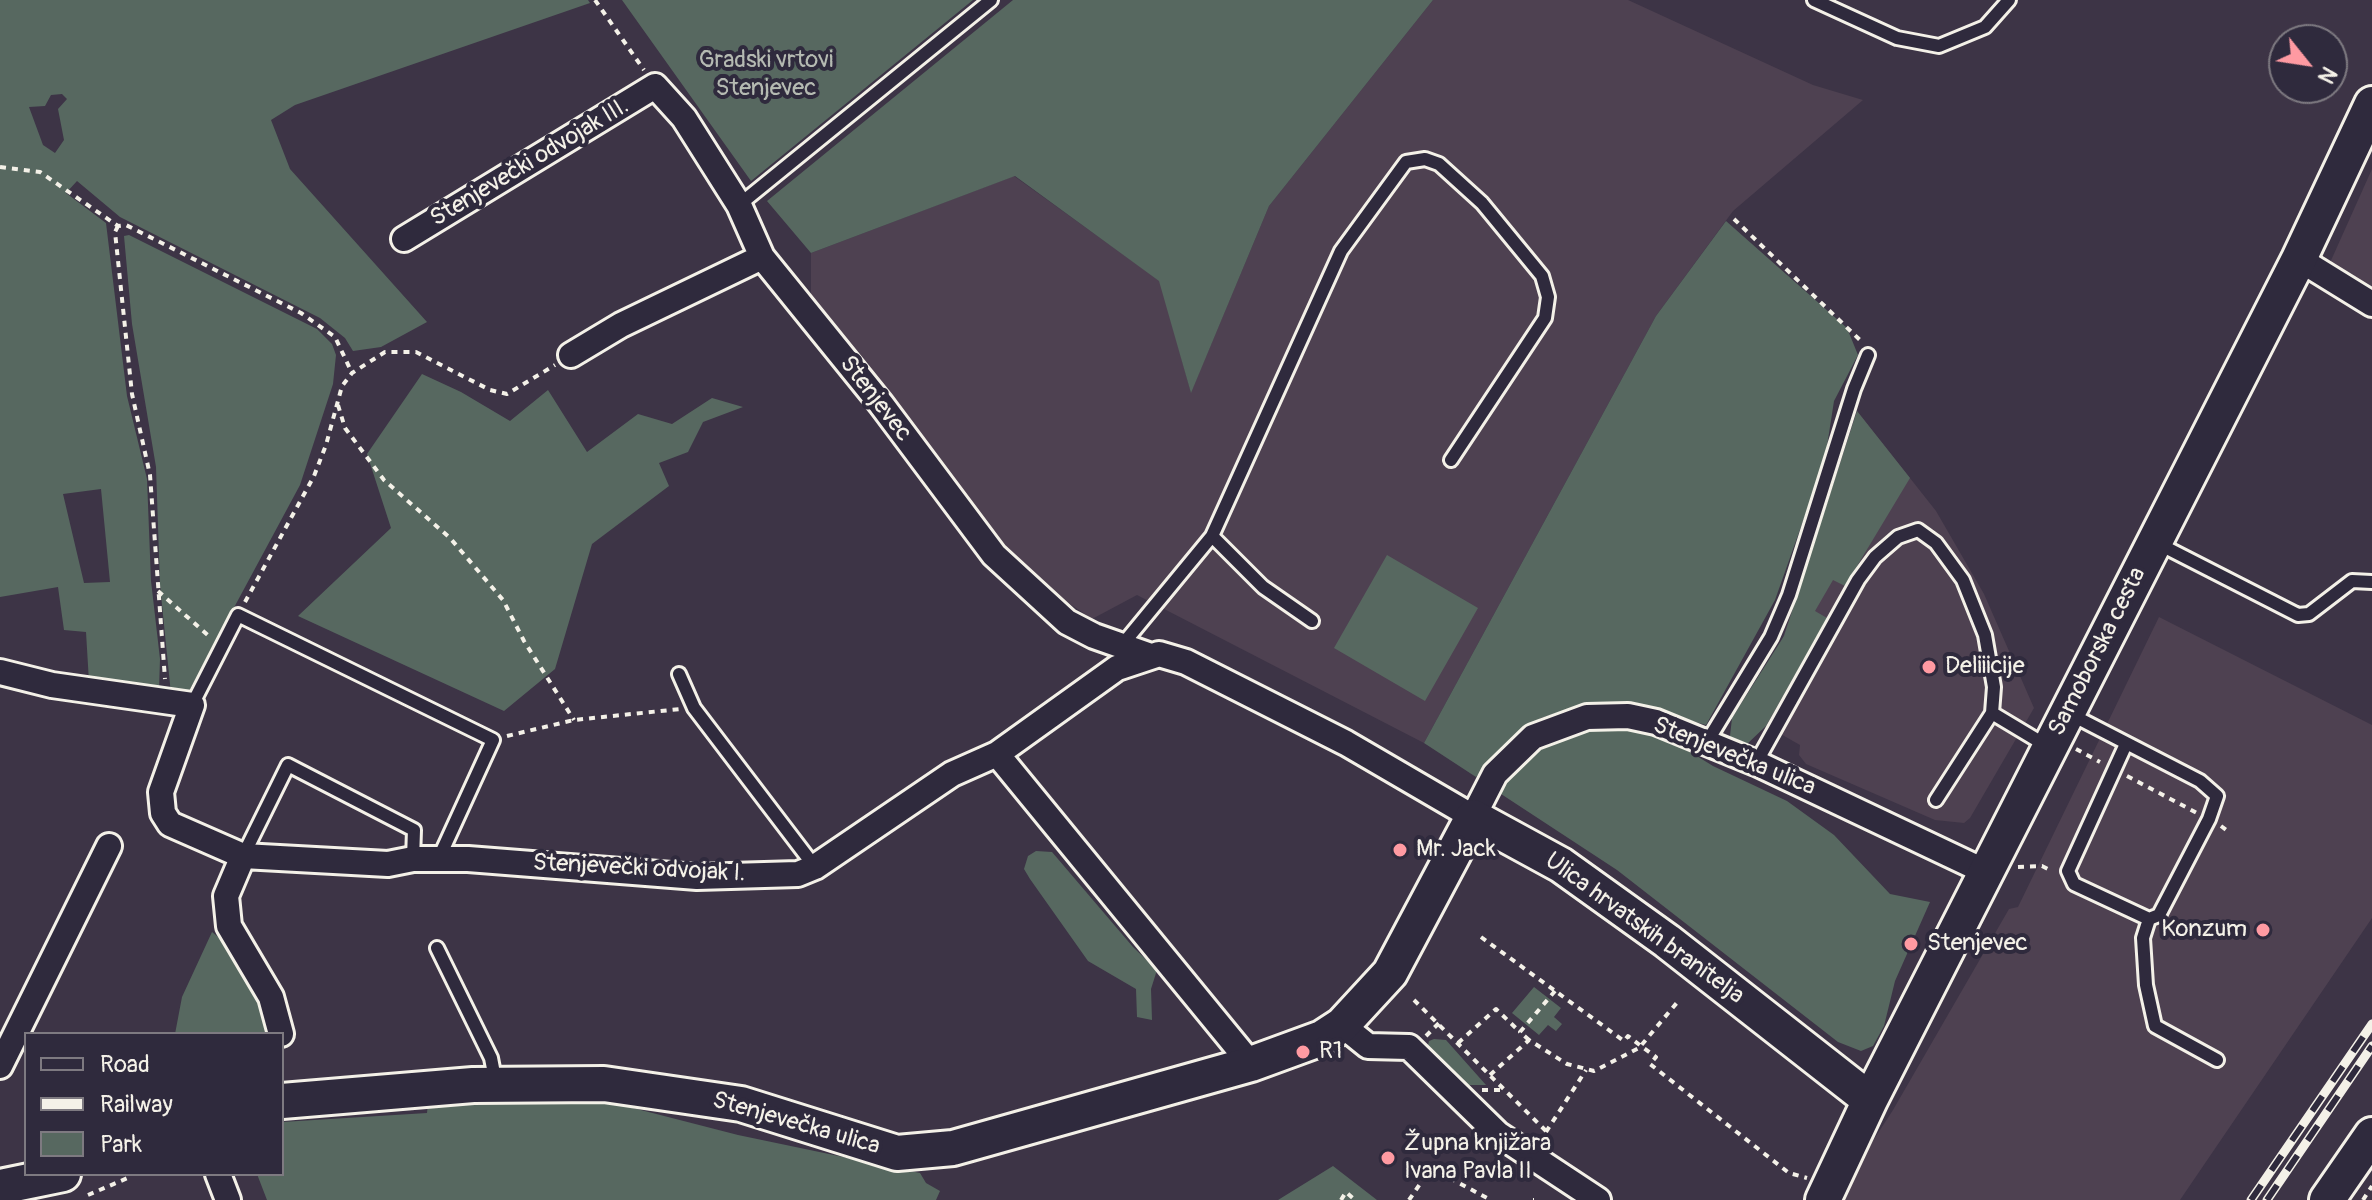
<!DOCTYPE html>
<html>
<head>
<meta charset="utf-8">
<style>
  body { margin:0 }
  #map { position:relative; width:2372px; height:1200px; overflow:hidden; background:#3d3446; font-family:Pangolin,sans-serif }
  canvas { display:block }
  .legend { position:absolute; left:24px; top:1032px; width:260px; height:144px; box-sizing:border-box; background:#2f2a3d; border:2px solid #7e7a81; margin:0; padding:10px 14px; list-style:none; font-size:24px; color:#f4f1e8 }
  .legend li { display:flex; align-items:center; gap:16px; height:40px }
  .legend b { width:40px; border:2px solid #7e7a81 }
  .north { position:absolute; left:2268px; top:24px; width:80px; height:80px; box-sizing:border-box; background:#2f2a3d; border:2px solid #7e7a81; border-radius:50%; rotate:120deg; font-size:22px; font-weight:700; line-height:32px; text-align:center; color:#f4f1e8 }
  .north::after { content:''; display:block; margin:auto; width:28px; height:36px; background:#ff9aa2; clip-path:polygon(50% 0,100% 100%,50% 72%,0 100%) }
</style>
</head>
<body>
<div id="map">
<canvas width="2372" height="1200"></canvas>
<ul class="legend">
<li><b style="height:10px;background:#2f2a3d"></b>Road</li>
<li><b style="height:10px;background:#f4f1e8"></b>Railway</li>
<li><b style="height:22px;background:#576860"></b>Park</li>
</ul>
<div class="north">N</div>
</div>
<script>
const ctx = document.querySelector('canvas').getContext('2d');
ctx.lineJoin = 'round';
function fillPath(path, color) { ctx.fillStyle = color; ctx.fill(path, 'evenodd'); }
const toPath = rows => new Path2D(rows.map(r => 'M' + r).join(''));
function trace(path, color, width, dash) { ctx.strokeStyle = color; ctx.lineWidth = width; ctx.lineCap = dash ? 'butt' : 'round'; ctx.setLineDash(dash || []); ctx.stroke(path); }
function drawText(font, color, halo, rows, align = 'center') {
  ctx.font = font + ' Pangolin,sans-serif'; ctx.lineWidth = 8; ctx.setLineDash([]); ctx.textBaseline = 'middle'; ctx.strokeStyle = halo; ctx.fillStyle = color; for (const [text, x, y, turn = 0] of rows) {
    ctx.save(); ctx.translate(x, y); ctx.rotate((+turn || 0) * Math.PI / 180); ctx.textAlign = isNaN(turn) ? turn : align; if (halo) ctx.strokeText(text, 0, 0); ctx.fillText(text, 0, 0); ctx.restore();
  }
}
fillPath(toPath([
  [1433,0,1628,0,1813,85,1863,100,1733,211,1656,316,1424,743,1137,595,1092,619,1006,560,811,301,811,253,1014,176,1160,281,1191,392,1269,206],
  [2372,169,2372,320,2320,285],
  [1857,411,1936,511,1984,594,2034,708,1970,818,1964,823,1935,820,1806,764,1799,755,1800,745,1756,720],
  [2159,617,2372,725,2372,918,2180,1200,1843,1200,1852,1173,1893,1110,2009,909,2018,907]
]), '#4e4151');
fillPath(toPath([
  [0,0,588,0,590,3,295,105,271,120,290,169,427,322,381,347,353,351,345,338,320,318,120,217,77,181,66,193,106,223,127,396,147,479,151,581,160,659,159,690,89,682,86,632,64,630,58,587,0,597],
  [62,94,67,99,58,109,64,140,55,153,43,145,29,107,45,106,51,95],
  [101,489,110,582,84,583,63,494],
  [622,0,973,0,751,181],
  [1013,0,1433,0,1269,206,1191,393,1159,281,1015,176,811,253,767,201],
  [1726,221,1847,328,1858,355,1834,401,1825,459,1775,600,1706,725,1635,705,1581,705,1541,718,1512,739,1476,777,1424,743,1656,316],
  [129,235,317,329,332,344,336,355,333,384,300,485,188,693,171,694,160,585,156,467,132,324,124,236],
  [422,374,461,392,510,421,548,390,587,452,638,414,672,424,712,398,743,407,703,422,688,452,659,463,669,486,592,544,555,669,504,711,298,616,391,528,367,454],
  [1857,411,1910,478,1845,586,1833,580,1815,611,1827,618,1766,726,1746,745,1737,744,1730,736,1732,718,1784,636],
  [1387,555,1478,608,1425,701,1334,648],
  [1618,727,1666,737,1713,766,1787,801,1834,835,1890,894,1930,902,1895,981,1884,1026,1873,1046,1861,1051,1838,1042,1617,870,1498,792,1499,786,1527,755,1547,742,1591,728],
  [1036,851,1052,852,1133,947,1157,970,1151,989,1152,1020,1137,1017,1136,989,1088,961,1030,879,1024,869,1028,856],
  [212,932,237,952,249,970,272,1034,175,1034,182,997],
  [1534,987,1561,1008,1554,1017,1562,1024,1556,1031,1548,1025,1539,1035,1512,1013],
  [1434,1039,1446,1040,1486,1085,1462,1085,1427,1049,1429,1041],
  [524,1098,602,1100,738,1135,920,1173,926,1183,940,1191,936,1200,267,1200,257,1174,282,1174,282,1122,427,1113,428,1103],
  [1333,1166,1377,1200,1278,1200]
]), '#576860');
const lane = toPath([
  [1814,0,1897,38,1939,46,1985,27,2009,0],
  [739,205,991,0],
  [1212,536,1263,587,1312,621],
  [2157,543,2298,615,2309,614,2352,581,2372,582],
  [1123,644,1212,536,1341,251,1406,162,1425,159,1439,164,1482,203,1542,276,1548,297,1545,318,1451,460],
  [679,674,694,708,815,867],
  [192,705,238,615,493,740,439,858],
  [2070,714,2200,781,2217,796,2209,819,2159,915,2149,919,2074,884,2068,871,2126,744],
  [1707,742,1771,637,1789,595,1854,389,1868,355],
  [1756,763,1858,580,1875,557,1898,537,1918,530,1936,543,1963,580,1985,635,1994,687,1992,713],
  [1936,800,1992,713,2047,746],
  [243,856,288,765,414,830,413,859],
  [2149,919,2143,938,2146,985,2155,1026,2217,1060],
  [437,948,491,1058,496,1084]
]);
const street = toPath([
  [404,239,655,86,684,118,739,205,762,257,881,404,994,555,1067,622,1094,636,1148,655],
  [2299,259,2372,304],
  [571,355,621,325,762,257],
  [0,672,52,685,192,705,161,792,163,813,170,824,243,856,388,864,413,859,468,859,697,877,798,874,815,867,952,774,997,754,1117,668,1159,654,1186,662,1346,743,1473,817,1495,774,1533,737,1587,717,1628,716,1656,722,1756,763,1986,872],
  [997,754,1251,1064],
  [243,856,226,896,229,926,271,997,281,1034],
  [1342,1025,1368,1046,1409,1047,1498,1134,1598,1200],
  [0,1066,109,846],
  [218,1174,228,1200]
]);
const secondary = toPath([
  [282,1101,473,1085,604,1084,741,1104,897,1153,953,1148,1251,1064,1322,1038,1342,1025,1390,973,1473,817,1561,865,1667,941,1870,1100],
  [0,1187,63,1174],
  [1823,1200,1870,1100,2299,259,2372,104],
  [2327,1200,2372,1135]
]);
trace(lane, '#f4f1e8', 18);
trace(street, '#f4f1e8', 30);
trace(secondary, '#f4f1e8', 40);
trace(toPath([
  [595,0,644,70],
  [0,167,40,172,118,226,126,225,301,313,335,337,352,373],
  [1734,219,1862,342],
  [118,226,115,232,132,394,150,475,165,679],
  [338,405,345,428,384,480,450,538,503,600,524,641,574,720],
  [158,591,211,638],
  [245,602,314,476,326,445,342,386,352,373,385,352,416,352,490,390,507,394,555,365],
  [507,736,574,720,680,709],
  [2076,749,2100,762],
  [2127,776,2197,813],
  [2221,826,2229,832],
  [2018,867,2042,866,2052,871],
  [1481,937,1624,1041,1628,1036,1641,1046,1656,1057,1650,1064,1789,1173,1807,1178],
  [1414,1000,1546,1131],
  [1426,1036,1439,1023],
  [1529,1040,1520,1032,1555,991],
  [1458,1043,1496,1009,1520,1032],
  [1490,1075,1529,1040,1567,1064,1594,1071,1639,1048,1680,999],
  [1482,1090,1504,1090],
  [1546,1132,1586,1070],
  [88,1195,130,1177],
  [1341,1200,1346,1192,1355,1200],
  [1409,1200,1431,1168,1487,1198,1484,1200],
  [1533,1200,1534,1200],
  [2363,1200,2372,1186]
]), '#f4f1e8', 4, [6, 6]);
trace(lane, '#2f2a3d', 12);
trace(street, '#2f2a3d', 24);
trace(secondary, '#2f2a3d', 34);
const rail = toPath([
  [2251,1200,2372,1024],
  [2267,1200,2372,1046]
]);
trace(rail, '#f4f1e8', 9);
trace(rail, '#2f2a3d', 6, [18]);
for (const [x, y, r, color] of [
  [1929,667,8,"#ff9aa2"],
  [1400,850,8,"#ff9aa2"],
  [2263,930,8,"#ff9aa2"],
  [1911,944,8,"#ff9aa2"],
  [1303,1052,8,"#ff9aa2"],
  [1388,1158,8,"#ff9aa2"]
]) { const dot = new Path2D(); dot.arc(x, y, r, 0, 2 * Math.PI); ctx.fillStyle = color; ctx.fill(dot); trace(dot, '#2f2a3d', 3); }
drawText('24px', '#b5bab2', '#2f2a3d', [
  ["Gradski vrtovi",766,61],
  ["Stenjevec",766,89]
]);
drawText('24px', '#f4f1e8', '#2f2a3d', [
  ["Stenjevečki odvojak III.",530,163,-31],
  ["Stenjevec",875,399,52],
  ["Samoborska cesta",2098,652,-63],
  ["Stenjevečka ulica",1734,757,22],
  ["Stenjevečki odvojak I.",639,869,3],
  ["Ulica hrvatskih branitelja",1644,929,36],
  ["Stenjevečka ulica",796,1124,16]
]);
drawText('24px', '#f4f1e8', '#2f2a3d', [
  ["Deliiicije",1945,667],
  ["Mr. Jack",1416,850],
  ["Konzum",2247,930,"right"],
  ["Stenjevec",1927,944],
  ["R1",1319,1052],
  ["Župna knjižara",1404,1144],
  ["Ivana Pavla II",1404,1172]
], 'left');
</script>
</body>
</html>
